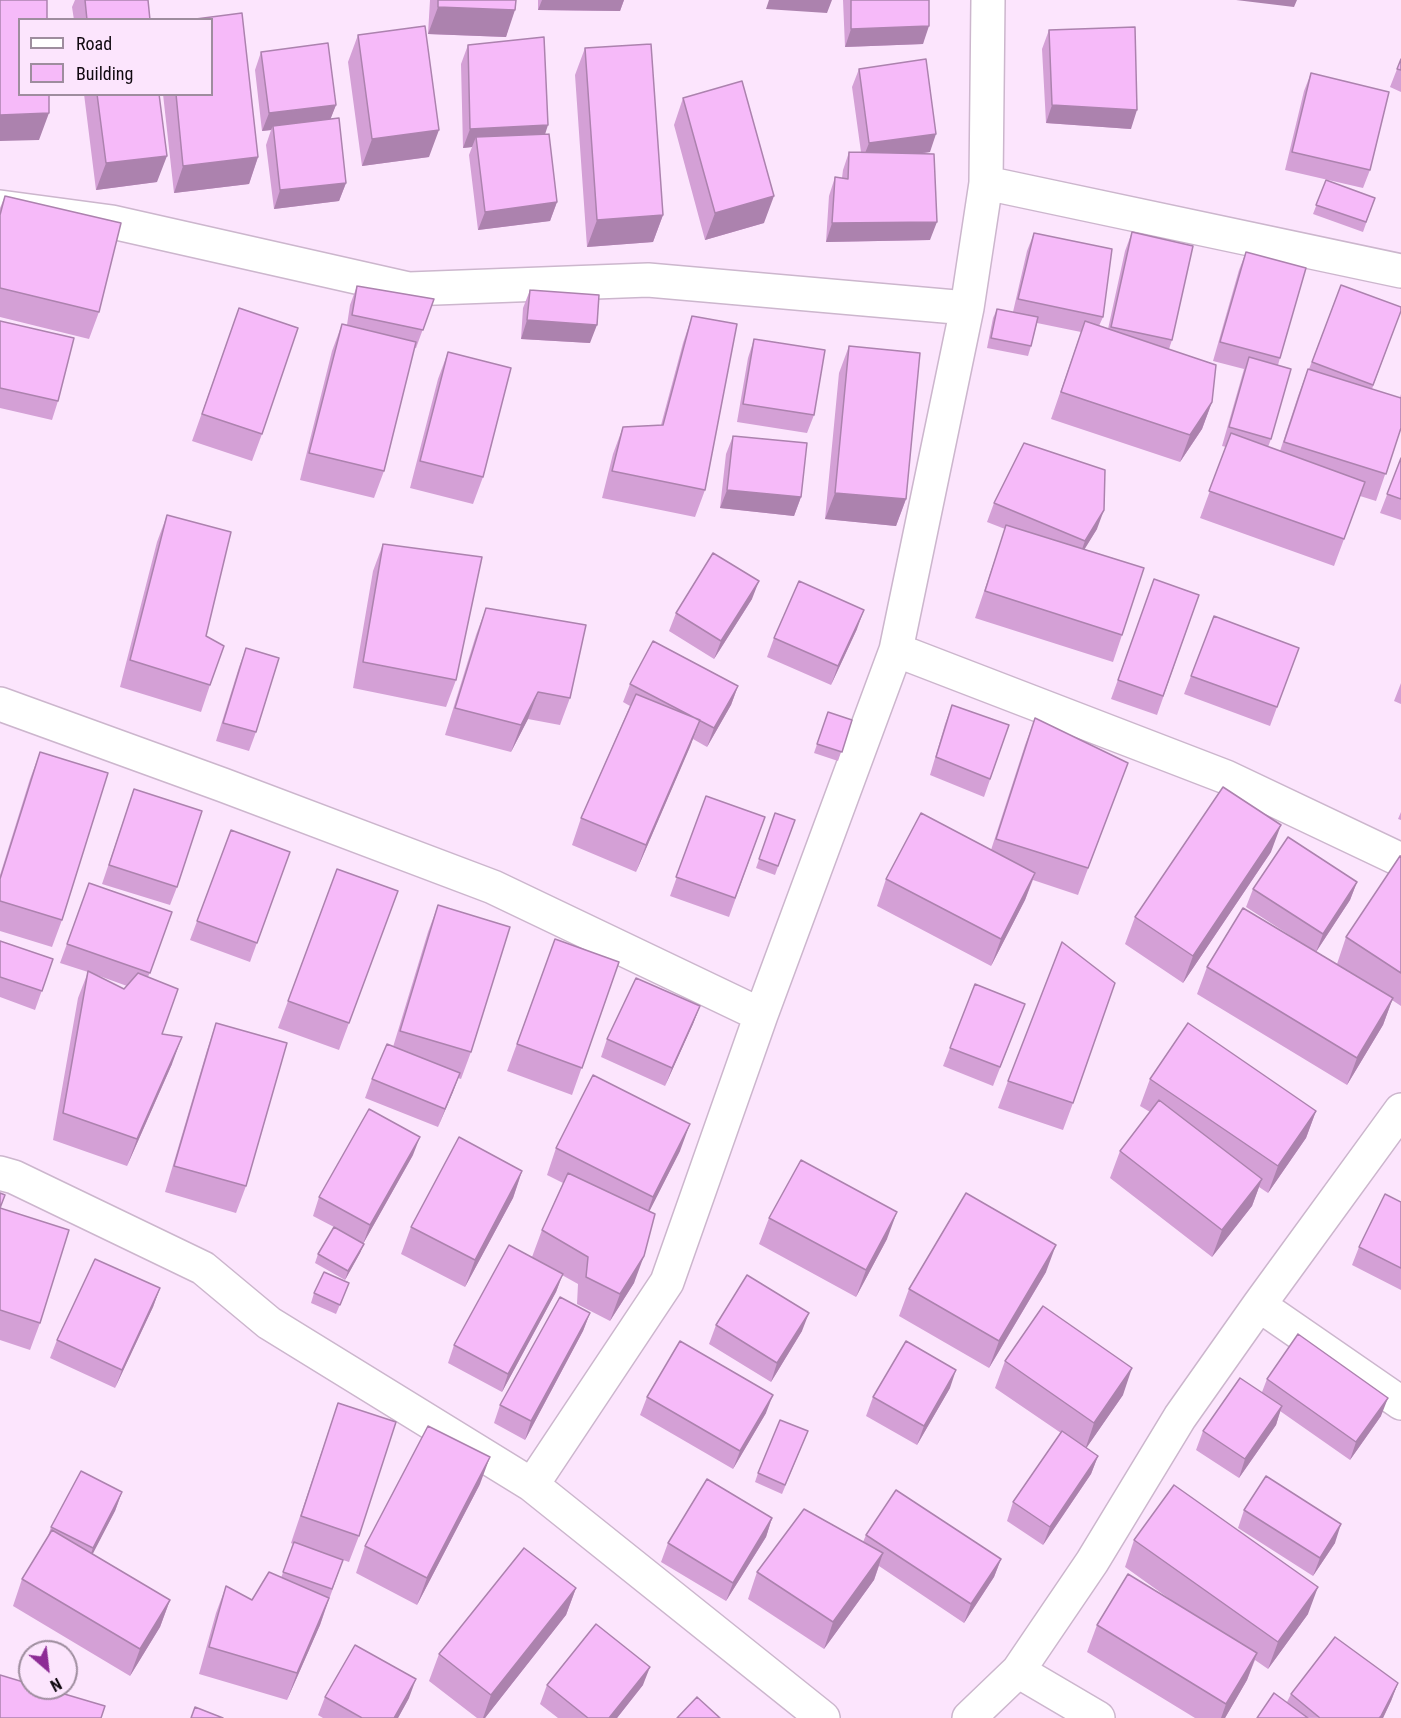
<!DOCTYPE html>
<html>
<head>
<meta charset="utf-8">
<style>
  body { margin:0 }
  #map { position:relative; width:1401px; height:1718px; overflow:hidden; background:#fce5fd; font-family:"Roboto Condensed",sans-serif }
  canvas { display:block }
  .legend { position:absolute; left:18px; top:18px; width:195px; height:78px; box-sizing:border-box; background:#fce5fd; border:2px solid #9e8d9e; margin:0; padding:8px 10px; list-style:none; font-size:18px; color:#100910 }
  .legend li { display:flex; align-items:center; gap:12px; height:30px }
  .legend b { width:30px; border:2px solid #9e8d9e }
  .north { position:absolute; left:18px; top:1640px; width:60px; height:60px; box-sizing:border-box; background:#fce5fd; border:2px solid #9e8d9e; border-radius:50%; rotate:152deg; font-size:16px; font-weight:700; line-height:24px; text-align:center; color:#100910 }
  .north::after { content:''; display:block; margin:auto; width:21px; height:27px; background:#8d2c95; clip-path:polygon(50% 0,100% 100%,50% 72%,0 100%) }
</style>
</head>
<body>
<div id="map">
<canvas width="1401" height="1718"></canvas>
<ul class="legend">
<li><b style="height:8px;background:#fff"></b>Road</li>
<li><b style="height:16px;background:#f6baf9"></b>Building</li>
</ul>
<div class="north">N</div>
</div>
<script>
const ctx = document.querySelector('canvas').getContext('2d');
ctx.lineJoin = 'round';
const toPath = rows => new Path2D(rows.map(r => 'M' + r).join(''));
function trace(path, color, width, dash) { ctx.strokeStyle = color; ctx.lineWidth = width; ctx.lineCap = dash ? 'butt' : 'round'; ctx.setLineDash(dash || []); ctx.stroke(path); }
function fillPath(path, color) { ctx.fillStyle = color; ctx.fill(path, 'evenodd'); }
const minor = toPath([
  [986,183,1401,271],
  [0,207,112,222,409,289,648,280,967,308],
  [896,650,1226,777,1401,860],
  [0,704,223,785,493,887,761,1015],
  [0,1173,14,1177,203,1268,269,1323,532,1485,823,1718],
  [1259,1305,1401,1403],
  [532,1485,667,1282,761,1015,896,650,967,308,986,183,988,0],
  [1018,1671,1098,1718],
  [969,1718,1018,1671,1092,1562,1180,1417,1259,1305,1401,1110]
]);
trace(minor, '#ccb6cd', 36);
trace(minor, '#fff', 33);
fillPath(toPath([
  [75,0,148,0,150,20,74,20,72,7],
  [430,0,516,0,506,37,428,34],
  [538,0,624,0,620,11,538,10],
  [843,0,929,0,923,44,845,47],
  [1049,30,1131,129,1046,123,1042,49],
  [358,35,429,157,362,166,348,62],
  [468,45,545,134,557,202,550,221,478,230,469,155,472,147,463,148,461,64],
  [585,48,663,215,653,242,587,247,575,75],
  [261,52,336,105,330,119,346,183,339,201,274,209,266,145,271,130,262,131,255,70],
  [1401,59,1401,92,1390,87],
  [859,69,930,152,919,154,930,240,826,242,829,196,835,177,842,178,843,170,849,152,861,152,852,87],
  [1311,73,1370,170,1363,188,1285,170,1304,91],
  [84,94,159,94,157,182,96,190],
  [163,94,212,94,258,157,249,184,174,193],
  [683,98,764,223,705,240,674,125],
  [1326,180,1375,198,1363,232,1313,214],
  [5,196,99,312,89,339,0,317,0,208],
  [1132,232,1172,340,1169,349,1212,402,1202,429,1180,462,1051,419,1081,332,1037,323,1031,346,1028,356,987,348,993,318,997,309,1013,312,1027,251,1034,233,1103,317,1099,326,1108,329,1125,251],
  [1246,252,1280,358,1278,365,1271,439,1268,447,1280,451,1298,396,1308,369,1309,369,1341,285,1401,311,1372,389,1400,398,1401,394,1401,428,1376,501,1360,496,1334,566,1200,518,1226,447,1222,446,1244,369,1213,361,1239,270],
  [357,286,434,299,416,348,414,348,384,471,374,498,300,480,332,351,342,324,347,325,350,305],
  [530,290,590,343,521,339,523,308],
  [239,308,262,434,252,461,192,441],
  [692,316,705,490,695,517,602,498,613,454,623,427,661,425,683,343],
  [0,321,58,401,52,420,0,408],
  [754,339,814,415,807,433,737,422,748,358],
  [849,346,906,499,896,526,825,519,839,373],
  [448,352,483,477,473,504,410,488,438,379],
  [733,436,801,497,794,516,720,508,726,454],
  [1401,458,1401,520,1380,513],
  [994,503,1097,529,1084,549,1122,635,1113,662,975,618,1005,529,987,522],
  [167,515,206,636,210,685,201,712,120,687,157,542],
  [383,544,456,680,446,707,353,688,373,571],
  [1154,579,1199,595,1157,715,1111,699],
  [752,599,714,659,669,631,676,613],
  [486,608,570,698,560,725,528,719,511,752,445,735,476,635],
  [1214,616,1299,648,1270,726,1184,694],
  [857,629,831,685,767,657,774,638],
  [246,648,256,732,249,751,216,741,239,667],
  [1401,683,1401,704,1394,701],
  [630,684,738,686,731,705,707,747,693,739,636,872,572,845,581,818,630,706,623,702],
  [952,705,1009,725,984,797,930,775,945,724],
  [828,712,852,720,838,761,814,753],
  [1035,718,1128,763,1078,895,1033,880,1025,900,991,966,877,906,886,879,991,850,1025,745],
  [40,752,62,920,52,947,0,931,0,875,30,779],
  [134,789,177,887,170,905,102,884],
  [706,796,765,817,729,917,670,896],
  [1401,812,1401,820,1398,819],
  [775,813,795,820,775,875,756,868],
  [231,830,290,852,250,962,190,940],
  [1271,852,1183,983,1125,944,1135,917],
  [1401,856,1401,1006,1392,1000,1383,1025,1347,1085,1197,994,1207,967,1314,951,1246,907,1253,889,1357,882,1350,900,1316,952,1337,964,1346,937],
  [337,869,398,891,339,1050,278,1028],
  [89,883,172,912,148,977,162,1034,172,1064,127,1166,53,1140,78,998,88,972,60,963],
  [94,974,127,986,124,989],
  [438,905,471,1052,461,1079,458,1078,438,1127,365,1098,372,1079,393,1047,428,932],
  [555,939,619,962,572,1095,507,1071],
  [0,941,53,959,35,1010,0,997],
  [1025,1004,993,1086,943,1066,950,1048],
  [700,1006,693,1024,665,1086,601,1057,607,1039],
  [216,1023,246,1186,236,1213,165,1192,207,1050],
  [1150,1079,1316,1111,1306,1138,1268,1193,1259,1187,1252,1206,1212,1257,1110,1178,1120,1151,1150,1112,1140,1106],
  [1008,1081,1073,1103,1063,1130,998,1108],
  [556,1148,680,1151,649,1211,634,1283,610,1321,577,1304,578,1284,562,1275,556,1292,502,1392,448,1363,454,1345,532,1257,542,1230,563,1183,547,1175],
  [413,1155,363,1244,360,1253,345,1280,315,1263,318,1254,334,1227,313,1216,319,1197],
  [522,1171,513,1198,465,1287,401,1254,411,1227],
  [0,1193,0,1208,40,1323,30,1350,0,1340],
  [1401,1202,1401,1290,1352,1265,1359,1247],
  [769,1218,887,1239,856,1297,759,1244],
  [1046,1272,989,1368,899,1316,909,1289],
  [349,1283,336,1314,311,1303,314,1293],
  [160,1288,153,1307,115,1388,50,1358,57,1340],
  [590,1313,583,1331,525,1440,494,1423,500,1405],
  [716,1325,802,1331,771,1382,709,1344],
  [1005,1361,1123,1395,1086,1448,1098,1456,1091,1474,1043,1545,1007,1521,1013,1502,1061,1433,995,1388],
  [1267,1379,1381,1416,1350,1460,1280,1411,1276,1425,1239,1478,1196,1450,1203,1431,1262,1392],
  [950,1388,917,1445,866,1416,873,1397],
  [647,1397,766,1413,733,1469,640,1415],
  [338,1403,359,1536,349,1562,343,1560,320,1625,287,1700,199,1674,216,1613,226,1586,252,1600,281,1578,293,1544,291,1543],
  [808,1431,782,1494,755,1482,758,1473],
  [480,1484,417,1605,356,1573,365,1546],
  [122,1492,115,1511,92,1554,170,1600,160,1627,130,1676,13,1606,22,1579,47,1539,51,1527],
  [1244,1510,1335,1543,1313,1576,1238,1528],
  [772,1518,766,1537,726,1601,661,1562,668,1543],
  [866,1535,1001,1559,994,1577,964,1623,879,1566,874,1580,824,1649,748,1599,757,1572,863,1542],
  [1134,1540,1308,1614,1268,1669,1255,1660,1247,1680,1225,1718,1195,1718,1087,1652,1097,1625,1178,1605,1125,1567],
  [576,1588,566,1615,485,1718,477,1718,429,1681,439,1654],
  [1398,1683,1391,1701,1383,1718,1257,1718,1287,1702,1291,1694],
  [547,1685,643,1685,617,1718,558,1718,540,1704],
  [325,1697,409,1698,398,1718,323,1718,318,1715]
]), '#d4a0d6');
fillPath(toPath([
  [542,0,624,0,620,11,538,10],
  [769,0,832,0,827,13,766,9],
  [1236,0,1297,0,1294,7],
  [438,7,515,10,506,37,428,34],
  [929,26,923,44,845,47,851,29],
  [336,105,329,123,273,126,271,130,262,131,269,113],
  [1052,105,1137,110,1131,129,1046,123],
  [49,113,39,140,0,141,0,115],
  [548,125,542,144,476,137,472,147,463,148,470,129],
  [439,130,429,157,362,166,372,139],
  [936,134,930,152,862,161,869,143],
  [167,156,157,182,96,190,106,163],
  [258,157,249,184,174,193,183,166],
  [346,183,339,201,274,209,280,190],
  [774,196,764,223,705,240,715,213],
  [557,202,550,221,478,230,485,212],
  [663,215,653,242,587,247,597,220],
  [937,222,930,240,826,242,832,223],
  [527,320,597,325,590,343,521,339],
  [1212,402,1202,429,1180,462,1190,435],
  [727,490,801,497,794,516,720,508],
  [835,493,906,499,896,526,825,519],
  [1104,510,1097,529,1078,560,1085,541],
  [759,581,752,599,714,659,721,641],
  [864,610,857,629,831,685,838,666],
  [738,686,731,705,707,747,714,728],
  [538,692,528,719,511,752,521,725],
  [700,720,690,747,636,872,646,845],
  [1281,825,1271,852,1183,983,1193,956],
  [1035,873,1025,900,991,966,1001,939],
  [1357,882,1350,900,1316,952,1323,934],
  [1393,998,1383,1025,1347,1085,1357,1058],
  [700,1006,693,1024,665,1086,672,1068],
  [182,1037,172,1064,127,1166,137,1139],
  [460,1073,453,1092,438,1127,445,1109],
  [1316,1111,1306,1138,1268,1193,1278,1166],
  [690,1124,680,1151,643,1224,653,1197],
  [420,1137,413,1155,363,1244,370,1225],
  [522,1171,513,1198,465,1287,475,1260],
  [1262,1179,1252,1206,1212,1257,1222,1230],
  [897,1212,887,1239,856,1297,866,1270],
  [364,1244,360,1253,345,1280,348,1271],
  [1056,1245,1046,1272,989,1368,999,1341],
  [644,1256,634,1283,610,1321,620,1294],
  [563,1274,556,1292,502,1392,508,1374],
  [160,1288,153,1307,115,1388,122,1370],
  [590,1313,583,1331,525,1440,531,1421],
  [809,1313,802,1331,771,1382,777,1363],
  [1132,1368,1123,1395,1085,1450,1094,1423],
  [956,1370,950,1388,917,1445,924,1426],
  [773,1395,766,1413,733,1469,740,1451],
  [1388,1398,1381,1416,1350,1460,1356,1442],
  [1282,1406,1276,1425,1239,1478,1245,1459],
  [1098,1456,1091,1474,1043,1545,1050,1527],
  [490,1457,480,1484,417,1605,427,1578],
  [122,1492,115,1511,86,1567,93,1548],
  [772,1518,766,1537,726,1601,733,1583],
  [1341,1524,1335,1543,1313,1576,1320,1558],
  [883,1553,874,1580,824,1649,833,1622],
  [1001,1559,994,1577,964,1623,971,1604],
  [1318,1587,1308,1614,1268,1669,1278,1642],
  [576,1588,566,1615,485,1718,483,1718,491,1695],
  [329,1598,320,1625,287,1700,297,1673],
  [170,1600,160,1627,130,1676,140,1649],
  [1257,1653,1247,1680,1225,1718,1221,1718,1226,1704],
  [650,1667,643,1685,617,1718,609,1718],
  [416,1679,409,1698,398,1718,394,1718],
  [1398,1683,1391,1701,1383,1718,1379,1718]
]), '#ac82ae');
const building = toPath([
  [0,0,47,0,47,20,20,20,20,94,49,94,49,113,0,115,0,0],
  [85,0,148,0,150,20,87,20,85,0],
  [438,0,516,0,515,10,438,7,438,0],
  [851,0,929,0,929,26,851,29,851,0],
  [242,13,258,157,183,166,176,94,212,94,212,20,188,20,242,13],
  [425,26,439,130,372,139,358,35,425,26],
  [1135,27,1137,110,1052,105,1049,30,1135,27],
  [544,37,548,125,470,129,468,45,544,37],
  [328,43,336,105,269,113,261,52,328,43],
  [651,44,663,215,597,220,585,48,651,44],
  [926,59,936,134,869,143,859,69,926,59],
  [1401,59,1401,70,1397,69,1401,59],
  [1311,73,1389,92,1370,170,1292,152,1311,73],
  [742,81,774,196,715,213,683,98,742,81],
  [97,94,159,94,167,156,106,163,97,94],
  [339,118,346,183,280,190,273,126,339,118],
  [549,134,557,202,485,212,476,137,549,134],
  [849,152,934,154,937,222,832,223,835,177,848,179,849,152],
  [1326,180,1375,198,1366,222,1316,205,1326,180],
  [5,196,121,223,99,312,0,288,0,215,5,196],
  [1132,232,1193,246,1172,340,1111,327,1132,232],
  [1034,233,1112,249,1103,317,1018,299,1034,233],
  [1246,252,1306,268,1280,358,1220,342,1246,252],
  [1341,285,1401,307,1401,311,1373,385,1312,362,1341,285],
  [357,286,434,299,423,330,352,315,357,286],
  [530,290,599,295,597,325,527,320,530,290],
  [239,308,298,328,262,434,202,414,239,308],
  [997,309,1038,317,1031,346,991,338,997,309],
  [692,316,737,324,705,490,612,471,623,427,663,425,692,316],
  [0,321,74,338,58,401,0,388,0,321],
  [1085,321,1216,365,1212,402,1190,435,1061,392,1085,321],
  [342,324,416,342,384,471,309,453,342,324],
  [754,339,825,350,814,415,743,404,754,339],
  [849,346,920,353,906,499,835,493,849,346],
  [448,352,511,368,483,477,420,461,448,352],
  [1249,357,1291,369,1271,439,1229,427,1249,357],
  [1308,369,1401,398,1401,428,1386,474,1284,442,1308,369],
  [1231,433,1365,482,1344,539,1209,491,1231,433],
  [733,436,807,443,801,497,727,490,733,436],
  [1024,443,1105,470,1104,510,1085,541,994,503,1024,443],
  [1401,458,1401,499,1387,494,1401,458],
  [167,515,231,532,206,636,224,646,210,685,130,660,167,515],
  [1006,525,1144,568,1122,635,985,591,1006,525],
  [383,544,482,557,456,680,363,662,383,544],
  [713,553,759,581,721,641,676,613,713,553],
  [1154,579,1199,595,1163,696,1118,680,1154,579],
  [799,581,864,610,838,666,774,638,799,581],
  [486,608,586,625,570,698,538,692,521,725,455,708,486,608],
  [1214,616,1299,648,1277,707,1191,676,1214,616],
  [653,641,738,686,714,728,630,684,653,641],
  [246,648,279,658,256,732,223,723,246,648],
  [636,694,700,720,646,845,581,818,636,694],
  [952,705,1009,725,990,779,936,757,952,705],
  [828,712,852,720,842,752,817,744,828,712],
  [1035,718,1128,763,1088,868,996,839,1035,718],
  [40,752,108,773,62,920,0,901,0,879,40,752],
  [1223,787,1281,825,1193,956,1135,917,1223,787],
  [134,789,202,811,177,887,109,865,134,789],
  [706,796,765,817,735,898,676,877,706,796],
  [775,813,795,820,778,866,759,859,775,813],
  [921,813,1035,873,1001,939,886,879,921,813],
  [231,830,290,852,257,943,197,921,231,830],
  [1288,837,1357,882,1323,934,1253,889,1288,837],
  [1400,856,1401,856,1401,973,1346,937,1400,856],
  [337,869,398,891,349,1023,288,1001,337,869],
  [89,883,172,912,150,973,67,944,89,883],
  [438,905,510,927,471,1052,400,1031,438,905],
  [1243,908,1393,998,1357,1058,1207,967,1243,908],
  [555,939,619,962,582,1068,517,1044,555,939],
  [0,941,53,959,42,991,0,977,0,941],
  [1062,942,1115,983,1073,1103,1008,1081,1062,942],
  [88,971,124,989,138,973,178,989,162,1034,182,1037,137,1139,63,1113,88,971],
  [636,978,700,1006,672,1068,607,1039,636,978],
  [975,984,1025,1004,1000,1067,950,1048,975,984],
  [216,1023,287,1043,246,1186,174,1166,216,1023],
  [1188,1023,1316,1111,1278,1166,1150,1079,1188,1023],
  [387,1044,460,1073,445,1109,372,1079,387,1044],
  [593,1075,690,1124,653,1197,556,1148,593,1075],
  [1159,1100,1262,1179,1222,1230,1120,1151,1159,1100],
  [369,1109,420,1137,370,1225,319,1197,369,1109],
  [459,1137,522,1171,475,1260,411,1227,459,1137],
  [801,1160,897,1212,866,1270,769,1218,801,1160],
  [568,1173,655,1214,644,1256,620,1294,586,1277,588,1257,542,1230,568,1173],
  [0,1193,5,1195,0,1208,0,1193],
  [966,1193,1056,1245,999,1341,909,1289,966,1193],
  [1385,1194,1401,1202,1401,1268,1359,1247,1385,1194],
  [0,1208,69,1230,40,1323,0,1310,0,1208],
  [334,1227,364,1244,348,1271,318,1254,334,1227],
  [509,1245,563,1274,508,1374,454,1345,509,1245],
  [95,1259,160,1288,122,1370,57,1340,95,1259],
  [324,1272,349,1283,340,1305,314,1293,324,1272],
  [747,1275,809,1313,777,1363,716,1325,747,1275],
  [560,1297,590,1313,531,1421,500,1405,560,1297],
  [1043,1306,1132,1368,1094,1423,1005,1361,1043,1306],
  [1298,1334,1388,1398,1356,1442,1267,1379,1298,1334],
  [680,1341,773,1395,740,1451,647,1397,680,1341],
  [906,1341,956,1370,924,1426,873,1397,906,1341],
  [1240,1378,1282,1406,1245,1459,1203,1431,1240,1378],
  [338,1403,396,1422,359,1536,301,1516,338,1403],
  [780,1420,808,1431,785,1485,758,1473,780,1420],
  [428,1426,490,1457,427,1578,365,1546,428,1426],
  [1062,1431,1098,1456,1050,1527,1013,1502,1062,1431],
  [81,1471,122,1492,93,1548,51,1527,81,1471],
  [1266,1476,1341,1524,1320,1558,1244,1510,1266,1476],
  [707,1479,772,1518,733,1583,668,1543,707,1479],
  [1174,1485,1318,1587,1278,1642,1134,1540,1174,1485],
  [896,1490,1001,1559,971,1604,866,1535,896,1490],
  [804,1509,883,1553,833,1622,757,1572,804,1509],
  [52,1530,170,1600,140,1649,22,1579,52,1530],
  [294,1542,343,1560,332,1589,283,1572,294,1542],
  [524,1548,576,1588,491,1695,439,1654,524,1548],
  [269,1572,329,1598,297,1673,209,1647,226,1586,252,1600,269,1572],
  [1128,1574,1257,1653,1226,1704,1097,1625,1128,1574],
  [596,1624,650,1667,609,1718,588,1718,547,1685,596,1624],
  [1335,1637,1398,1683,1381,1716,1379,1718,1320,1718,1291,1694,1335,1637],
  [355,1645,416,1679,394,1718,362,1718,325,1697,355,1645],
  [0,1675,30,1684,30,1688,44,1688,105,1706,101,1718,0,1718,0,1675],
  [1274,1693,1308,1718,1257,1718,1274,1693],
  [697,1697,720,1718,677,1718,697,1697],
  [195,1707,223,1718,191,1718,195,1707]
]);
fillPath(building, '#f6baf9');
trace(building, '#ac82ae', 1.5);
</script>
</body>
</html>
